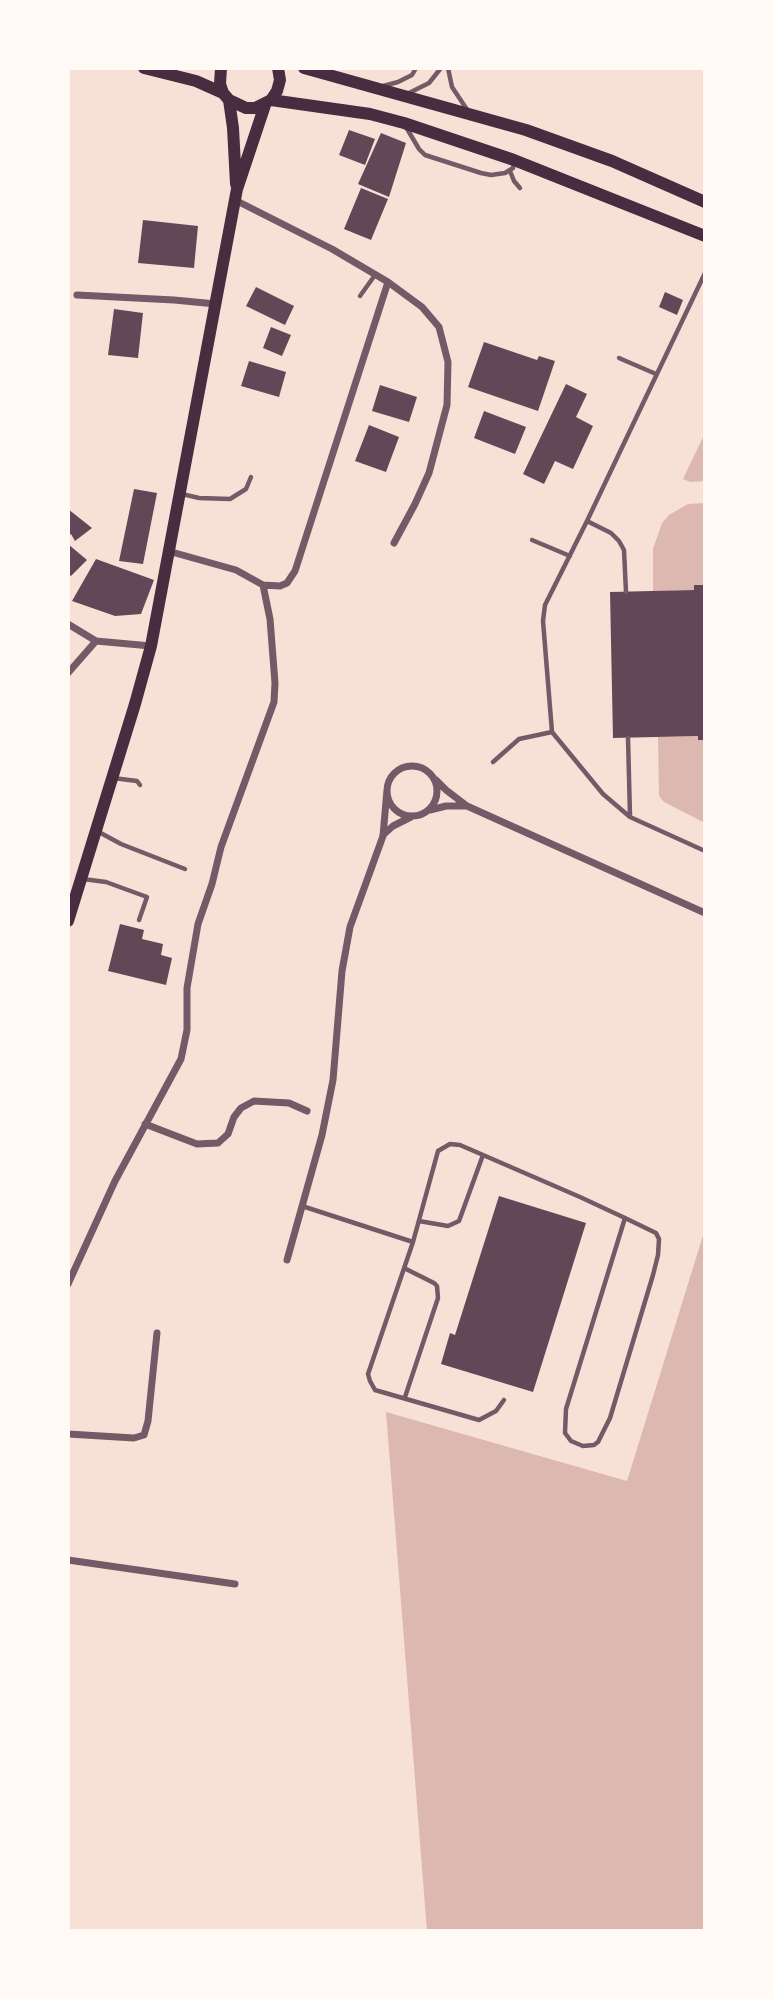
<!DOCTYPE html>
<html>
<head>
<meta charset="utf-8">
<style>
  body { margin:0 }
  #map { position:relative; width:773px; height:1999px; overflow:hidden; background:#f7e1d7; font-family:Inter,sans-serif }
  canvas { display:block }
  .frame { position:absolute; inset:0; border:70px solid #fffaf5; pointer-events:none }
</style>
</head>
<body>
<div id="map">
<canvas width="773" height="1999"></canvas>
<div class="frame"></div>
</div>
<script>
const ctx = document.querySelector('canvas').getContext('2d');
ctx.lineJoin = 'round';
function fillPath(path, color) { ctx.fillStyle = color; ctx.fill(path, 'evenodd'); }
const toPath = rows => new Path2D(rows.map(r => 'M' + r).join(''));
function trace(path, color, width, dash) { ctx.strokeStyle = color; ctx.lineWidth = width; ctx.lineCap = dash ? 'butt' : 'round'; ctx.setLineDash(dash || []); ctx.stroke(path); }
fillPath(toPath([
  [705,433,705,481,690,482,683,479],
  [705,503,705,585,695,585,694,590,653,591,653,549,662,523,669,515,688,504],
  [698,736,698,740,705,740,705,823,664,802,659,796,658,737],
  [705,1229,705,1931,427,1931,386,1412,627,1481]
]), '#dcb8b0');
fillPath(toPath([
  [349,130,375,139,365,165,339,155],
  [381,133,406,143,389,197,358,184],
  [361,188,388,199,371,240,344,229],
  [143,220,198,226,194,268,138,263],
  [256,287,294,306,285,325,246,306],
  [665,292,683,300,677,315,659,307],
  [114,309,143,313,138,358,108,355],
  [271,327,291,335,282,356,263,348],
  [484,342,537,360,539,356,555,361,538,411,468,387],
  [249,361,286,372,279,397,241,386],
  [566,384,587,394,576,417,593,426,573,469,555,461,544,484,523,474],
  [380,385,417,397,409,422,372,411],
  [484,411,526,427,515,454,474,438],
  [369,425,399,437,386,472,355,461],
  [134,489,157,493,143,564,119,561],
  [68,509,92,528,75,541,71,534,68,537],
  [68,544,87,560,71,576,68,573],
  [96,559,154,580,141,614,115,616,72,601],
  [694,585,705,585,705,740,698,740,698,736,613,738,610,592,694,590],
  [120,924,144,930,142,939,163,944,161,955,172,958,166,985,108,971],
  [499,1196,586,1223,533,1392,441,1364,450,1333,455,1335]
]), '#644757');
trace(toPath([
  [448,68,452,87,468,111],
  [383,86,398,82,412,75,416,68],
  [409,93,429,83,441,68],
  [406,127,419,149,425,155,481,173,491,175,505,173,513,168,514,161],
  [510,171,514,181,520,188],
  [705,273,587,521,545,605,543,621,552,732,603,794,630,817,705,851],
  [360,296,375,275],
  [619,358,656,374],
  [182,494,199,498,230,499,246,489,251,477],
  [587,521,611,533,619,541,624,550,626,592],
  [532,540,570,556],
  [628,738,630,816],
  [493,762,519,739,552,732],
  [113,778,137,781,140,785],
  [97,831,121,844,185,869],
  [83,879,106,882,147,897,139,920],
  [302,1206,413,1242],
  [419,1221,448,1226,459,1221,483,1155],
  [404,1268,434,1283,437,1286,438,1298,405,1397],
  [504,1400,496,1411,479,1420,375,1390,370,1381,368,1374,413,1242,438,1151,450,1144,460,1145,580,1197,625,1218,656,1233,659,1239,658,1255,653,1275,610,1418,598,1442,594,1445,583,1446,571,1441,565,1433,566,1409,625,1218]
]), '#755966', 4.5);
trace(toPath([
  [235,200,332,249,388,282,422,307,439,327,448,362,447,405,429,473,415,504,394,543],
  [77,295,174,300,216,304],
  [263,585,280,586,287,583,295,571,388,282],
  [68,624,96,641,151,646],
  [68,673,96,641],
  '387 791a25 25 0 1 1 50 0a25 25 0 1 1-50 0Z',
  [436,780,446,790,467,806,705,913],
  [430,810,446,806,466,806],
  [383,835,393,826,411,817],
  [145,1124,197,1144,218,1143,228,1134,234,1117,241,1108,254,1101,289,1103,307,1111],
  [287,1260,322,1135,333,1080,342,971,350,927,383,836,387,790],
  [68,1284,115,1181,181,1059,187,1030,187,988,198,924,212,884,221,847,274,702,275,683,270,619,263,585,236,570,168,551],
  [68,1434,134,1438,144,1435,148,1421,157,1333],
  [68,1560,235,1584]
]), '#755966', 7);
trace(toPath([
  [144,68,196,81,223,93],
  [221,68,220,84,223,93,229,100,246,108,255,108,271,100,277,91,280,80,278,68],
  [304,68,526,130,612,161,705,202],
  [229,100,233,128,236,184],
  [271,100,370,114,404,123,514,160,705,236],
  [68,921,135,704,151,646,237,189,265,105]
]), '#4a2c40', 12);
</script>
</body>
</html>
